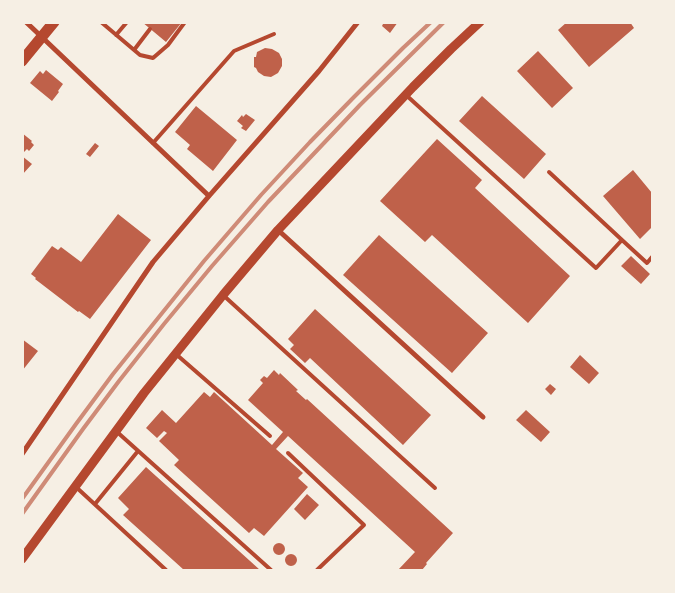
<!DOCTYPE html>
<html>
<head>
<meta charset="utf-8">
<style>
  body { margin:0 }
  #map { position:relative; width:675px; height:593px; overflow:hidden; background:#f6efe4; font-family:Montserrat,sans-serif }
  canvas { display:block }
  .frame { position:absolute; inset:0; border:24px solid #f6efe4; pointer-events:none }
</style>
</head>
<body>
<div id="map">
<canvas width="675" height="593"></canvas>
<div class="frame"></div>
</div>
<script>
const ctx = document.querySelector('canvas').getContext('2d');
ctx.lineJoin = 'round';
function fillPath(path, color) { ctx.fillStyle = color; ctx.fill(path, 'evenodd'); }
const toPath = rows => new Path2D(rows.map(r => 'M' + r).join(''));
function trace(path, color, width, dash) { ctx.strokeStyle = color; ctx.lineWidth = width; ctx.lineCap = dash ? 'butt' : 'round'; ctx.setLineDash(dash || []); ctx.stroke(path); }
fillPath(toPath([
  [142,22,182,22,166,42],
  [384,22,398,22,390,33,382,26],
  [567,22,630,22,634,28,589,67,558,30],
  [265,48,272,49,279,53,282,59,282,66,278,73,271,77,264,76,258,72,256,68,254,67,254,57,256,57,257,52],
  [538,51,573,88,552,108,517,71],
  [46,70,63,84,58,91,59,92,52,101,30,83,40,71,43,74],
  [482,96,546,154,524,179,459,121],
  [196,106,237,140,213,171,187,149,190,145,175,132],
  [246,114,255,120,246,131,241,128,243,126,237,121,242,115,243,117],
  [22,133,32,141,31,142,34,145,29,151,27,149,22,154],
  [437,139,482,180,475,188,570,276,528,323,432,235,425,242,380,201],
  [95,143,99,146,90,157,86,154],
  [22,156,32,164,22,175],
  [633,170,652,193,652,227,640,239,603,196],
  [118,214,151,240,90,319,79,311,78,312,35,279,36,278,31,274,52,246,58,250,61,247,81,262],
  [379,235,488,333,452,373,343,275],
  [631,256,650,274,641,284,621,266],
  [315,309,431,415,403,445,310,358,305,363,290,349,294,345,288,339],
  [22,339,38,351,22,371],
  [580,355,599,373,589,384,570,367],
  [274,370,279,375,280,373,298,390,296,391,306,400,307,399,453,533,426,563,427,564,422,570,398,570,415,552,288,436,276,449,303,473,298,478,308,487,264,536,254,528,249,533,174,465,179,460,159,441,167,433,164,431,157,438,146,428,162,410,176,423,204,392,210,397,214,392,272,445,283,432,248,400,263,383,260,380,264,376,267,378],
  [550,384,556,389,551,395,545,389],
  [526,410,550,432,541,442,516,420],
  [146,467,260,570,184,570,123,515,129,509,118,498],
  [307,494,319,505,305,520,294,509],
  '273 549a6 6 0 1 1 12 0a6 6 0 1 1-12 0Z',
  '285 560a6 6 0 1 1 12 0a6 6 0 1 1-12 0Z'
]), '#bf614a');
trace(toPath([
  [101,22,140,55,153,58,168,45,185,22],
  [116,35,127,22],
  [134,50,150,29],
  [406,95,596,268,622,240,647,263,652,257],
  [153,143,234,51,274,34],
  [549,172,622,240],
  [223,295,435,488],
  [177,355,270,436],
  [116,431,271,570],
  [288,453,364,525,317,570],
  [76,487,166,570],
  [95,504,138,451]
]), '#b5482f', 4);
trace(toPath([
  [26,22,209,196],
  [278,230,483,417],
  [22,454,153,262,209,196,319,71,358,22]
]), '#b5482f', 5);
trace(toPath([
  [22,559,144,393,223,295,278,230,413,87,451,49,480,22]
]), '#b5482f', 9);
trace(toPath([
  [22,61,54,22]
]), '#b5482f', 11);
trace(toPath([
  [22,499,76,424,113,374,204,261,261,195,310,142,354,97,403,48,431,22],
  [22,514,83,429,119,381,164,324,212,266,268,202,360,105,444,22]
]), '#cf8b77', 4);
</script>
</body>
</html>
